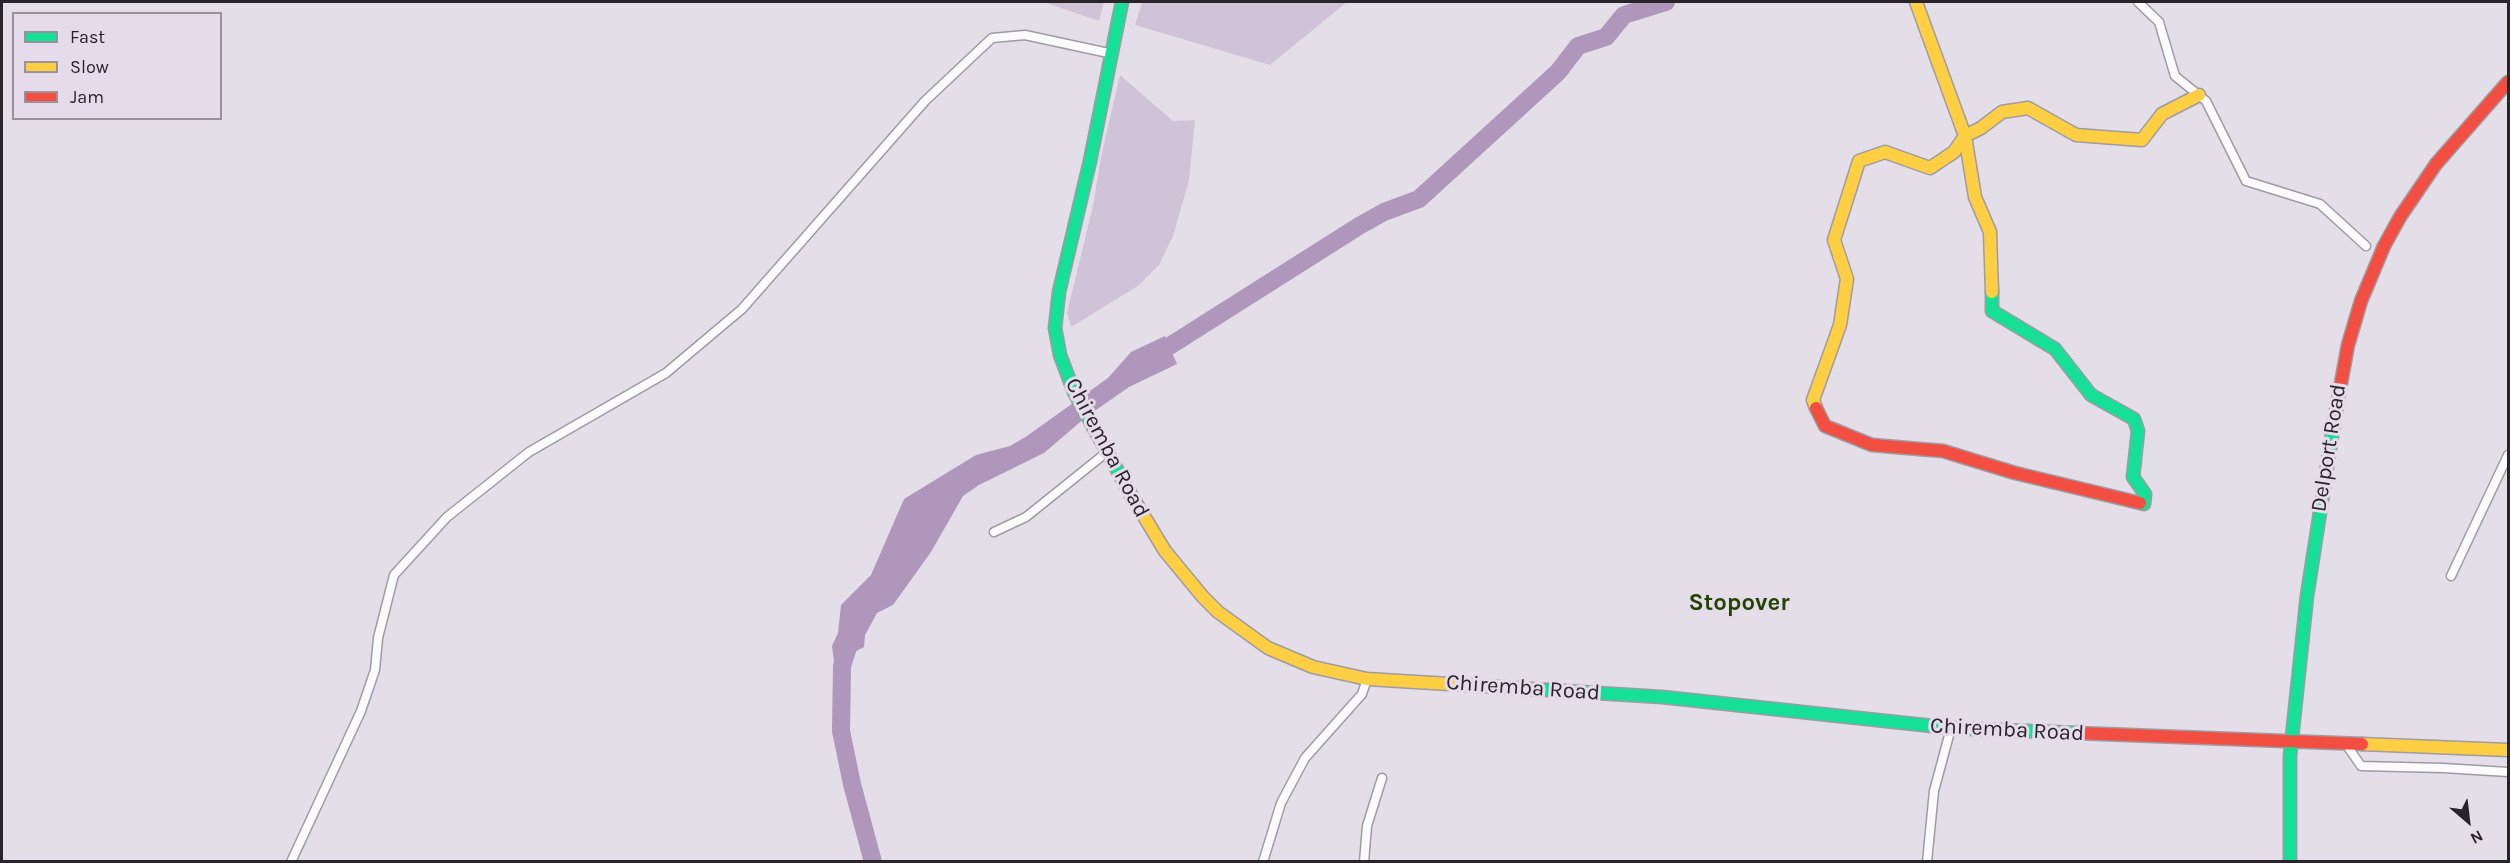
<!DOCTYPE html>
<html>
<head>
<meta charset="utf-8">
<style>
  body { margin:0 }
  #map { position:relative; width:2510px; height:863px; overflow:hidden; background:#e4dee8; font-family:Karla,sans-serif }
  canvas { display:block }
  .frame { position:absolute; inset:0; border:3px solid #28242a; pointer-events:none }
  .legend { position:absolute; left:12px; top:12px; width:210px; height:108px; box-sizing:border-box; background:#e5dbeb; border:2px solid #99929e; margin:0; padding:8px 10px; list-style:none; font-size:18px; color:#28242a }
  .legend li { display:flex; align-items:center; gap:12px; height:30px }
  .legend b { width:30px; border:2px solid #99929e }
  .north { position:absolute; left:2438px; top:791px; width:60px; height:60px; -webkit-text-stroke:4px #e5dbeb; paint-order:stroke; rotate:152deg; font-size:16px; font-weight:700; line-height:24px; text-align:center; color:#28242a }
  .north::after { content:''; display:block; margin:auto; width:21px; height:27px; background:#28242a; clip-path:polygon(50% 0,100% 100%,50% 72%,0 100%) }
</style>
</head>
<body>
<div id="map">
<canvas width="2510" height="863"></canvas>
<div class="frame"></div>
<ul class="legend">
<li><b style="height:8px;background:#16e098"></b>Fast</li>
<li><b style="height:8px;background:#ffcf43"></b>Slow</li>
<li><b style="height:8px;background:#f24e42"></b>Jam</li>
</ul>
<div class="north">N</div>
</div>
<script>
const ctx = document.querySelector('canvas').getContext('2d');
ctx.lineJoin = 'round';
function fillPath(path, color) { ctx.fillStyle = color; ctx.fill(path, 'evenodd'); }
const toPath = rows => new Path2D(rows.map(r => 'M' + r).join(''));
function trace(path, color, width, dash) { ctx.strokeStyle = color; ctx.lineWidth = width; ctx.lineCap = dash ? 'butt' : 'round'; ctx.setLineDash(dash || []); ctx.stroke(path); }
function drawText(font, color, halo, rows, align = 'center') {
  ctx.font = font + ' Karla,sans-serif'; ctx.lineWidth = 6; ctx.setLineDash([]); ctx.textBaseline = 'middle'; ctx.strokeStyle = halo; ctx.fillStyle = color; for (const [text, x, y, turn = 0] of rows) {
    ctx.save(); ctx.translate(x, y); ctx.rotate((+turn || 0) * Math.PI / 180); ctx.textAlign = isNaN(turn) ? turn : align; if (halo) ctx.strokeText(text, 0, 0); ctx.fillText(text, 0, 0); ctx.restore();
  }
}
fillPath(toPath([
  [1050,2,1104,2,1099,21,1049,4],
  [1142,2,1347,2,1270,65,1135,25],
  [1120,75,1173,121,1195,120,1189,180,1173,236,1159,265,1138,286,1071,327,1067,313,1093,206,1101,157]
]), '#d0c3d8');
fillPath(toPath([
  [1165,336,1177,364,1129,387,1086,417,1044,453,979,485,963,496,931,552,893,605,877,613,865,635,864,647,834,662,832,646,838,633,841,605,871,575,904,499,976,455,1010,446,1027,436,1108,378,1131,352]
]), '#ae97ba');
trace(toPath([
  [1149,359,1359,226,1384,212,1419,199,1558,72,1578,46,1606,37,1624,15,1666,2],
  [852,635,842,666,841,731,852,784,873,862]
]), '#ae97ba', 18);
const street = toPath([
  [2138,2,2159,22,2175,76,2206,101,2246,181,2320,204,2366,246],
  [994,532,1026,517,1107,452],
  [2451,576,2508,455],
  [2346,744,2361,766,2443,768,2508,772],
  [291,862,361,711,375,670,378,638,394,575,447,517,529,452,666,373,742,309,925,101,992,38,1025,35,1113,54],
  [1263,862,1281,803,1305,758,1362,694,1367,679],
  [1364,862,1367,826,1382,778],
  [1927,862,1934,791,1951,728]
]);
const fast = toPath([
  [1122,2,1090,161,1059,292,1055,328,1060,355,1074,392,1131,495],
  [1992,292,1992,311,2055,349,2091,395,2134,419,2138,431,2133,477,2145,494,2144,504,2140,503],
  [1515,688,1662,697,1951,728,2076,733],
  [2290,862,2290,756,2307,596,2335,416]
]);
const slow = toPath([
  [1992,292,1990,232,1975,197,1965,136,1981,128,2002,112,2028,108,2076,135,2142,140,2162,114,2199,95],
  [1816,408,1813,400,1840,325,1847,279,1834,240,1859,161,1885,152,1930,168,1954,152,1965,136,1916,2],
  [1131,495,1165,551,1203,597,1218,612,1268,648,1313,667,1367,679,1515,688],
  [2362,744,2508,750]
]);
const jam = toPath([
  [1816,408,1825,426,1872,445,1943,451,2015,473,2140,503],
  [2335,416,2348,345,2361,301,2384,246,2400,217,2436,164,2508,82],
  [2076,733,2362,744]
]);
trace(street, '#9f9ba2', 11);
trace(fast, '#9f9ba2', 15);
trace(slow, '#9f9ba2', 15);
trace(jam, '#9f9ba2', 15);
trace(street, '#fbfafc', 8);
trace(fast, '#16e098', 12);
trace(slow, '#ffcf43', 12);
trace(jam, '#f24e42', 12);
drawText('22px', '#28242a', '#e5dbeb', [
  ["Chiremba Road",1107,448,62],
  ["Delport Road",2329,448,-81],
  ["Chiremba Road",1523,688,4],
  ["Chiremba Road",2007,730,3]
]);
drawText('bold 24px', '#214300', '#e5dbeb', [
  ["Stopover",1739,603]
]);
</script>
</body>
</html>
